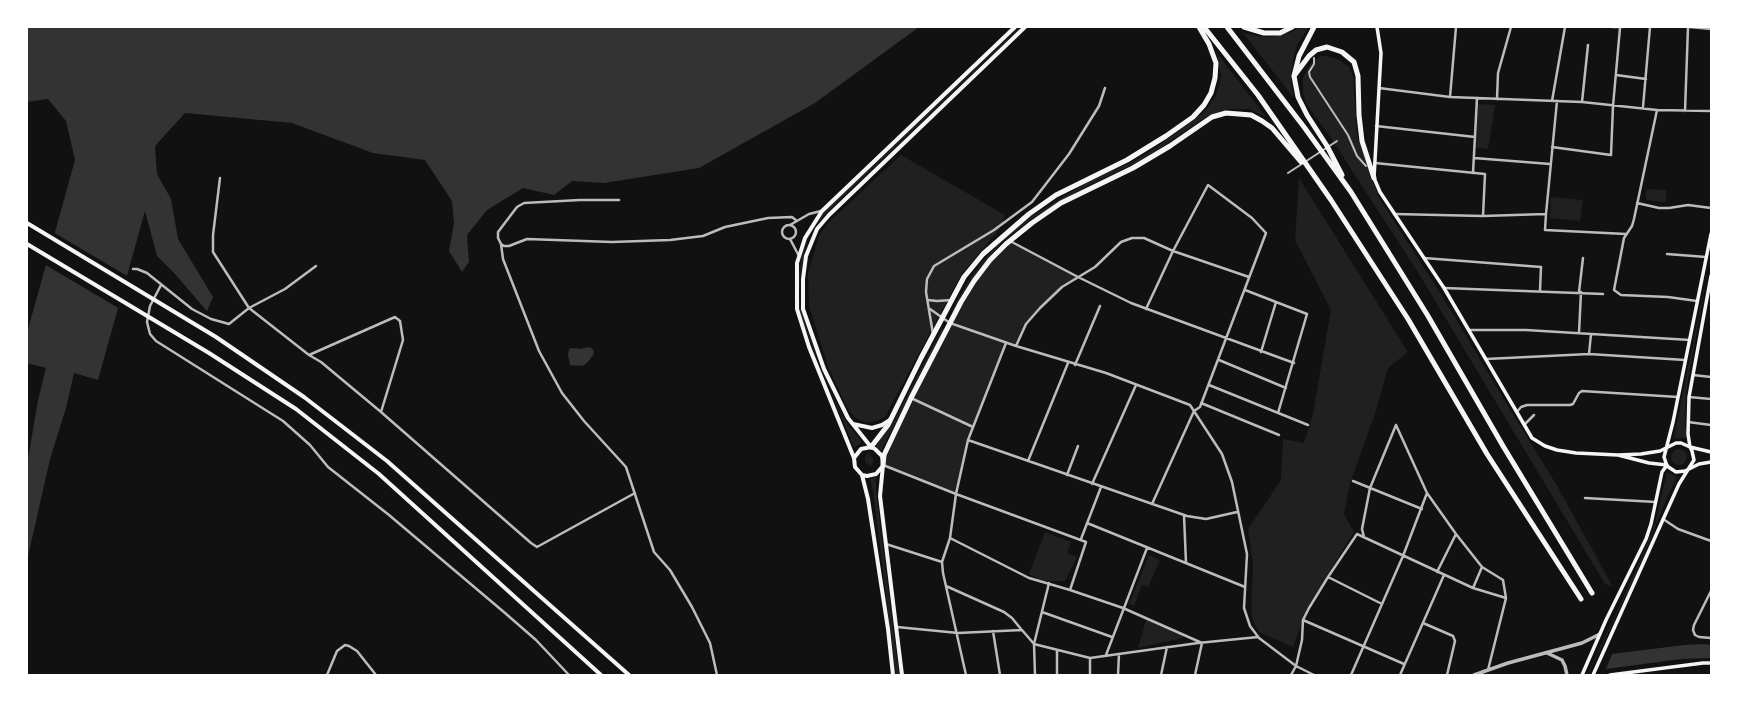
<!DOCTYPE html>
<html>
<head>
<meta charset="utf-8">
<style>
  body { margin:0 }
  #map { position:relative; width:1738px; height:702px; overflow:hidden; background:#111; font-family:Signika,sans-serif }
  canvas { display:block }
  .frame { position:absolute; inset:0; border:28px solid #fff; pointer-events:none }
</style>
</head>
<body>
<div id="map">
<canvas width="1738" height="702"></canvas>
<div class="frame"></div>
</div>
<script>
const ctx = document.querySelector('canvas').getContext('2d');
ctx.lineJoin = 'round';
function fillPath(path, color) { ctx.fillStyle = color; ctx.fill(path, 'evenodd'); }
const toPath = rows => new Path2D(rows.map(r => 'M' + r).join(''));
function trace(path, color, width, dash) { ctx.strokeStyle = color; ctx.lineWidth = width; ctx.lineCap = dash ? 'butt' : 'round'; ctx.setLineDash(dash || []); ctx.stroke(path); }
fillPath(toPath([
  [1019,27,1021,27,826,213,815,226,808,239,804,253,800,276,799,296,801,310,812,343,836,402,846,422,862,442,854,448,811,343,799,310,798,296,799,276,802,253,807,239,824,212],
  [1299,27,1309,27,1297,45,1293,60,1291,80,1294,98,1243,33,1257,36,1272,37,1292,32],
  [1217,53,1266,117,1249,109,1228,109,1206,117,1157,150,1136,163,1089,185,1062,200,1030,220,1001,243,984,263,967,287,953,312,952,311,965,286,982,262,1000,242,1029,218,1086,183,1134,161,1157,147,1203,113,1216,96,1221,77],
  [1321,56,1326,56,1338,59,1349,67,1353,76,1357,135,1379,198,1439,291,1511,411,1556,484,1613,587,1605,584,1419,274,1329,135,1306,104,1303,93,1303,78,1311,63],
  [1478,104,1495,105,1488,149,1473,147],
  [901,155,1005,215,999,230,961,275,885,417,876,421,866,423,856,418,847,408,829,369,809,306,808,273,819,236,828,223],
  [1299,178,1408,352,1388,368,1375,414,1350,483,1344,514,1354,532,1309,604,1293,647,1259,632,1253,620,1251,611,1253,565,1248,529,1281,480,1283,439,1304,443,1313,414,1331,310,1295,240],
  [1649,189,1666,190,1666,202,1646,200,1646,190],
  [1551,197,1583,200,1580,221,1550,218],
  [1010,241,1078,277,1062,287,1026,324,1016,346,1007,344,973,427,956,494,883,465,911,398,974,281],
  [1711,253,1686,391,1685,425,1687,438,1674,438],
  [942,328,944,329,881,451,875,444,891,426],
  '1671 457a8 8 0 1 1 16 0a8 8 0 1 1-16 0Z',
  [868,452,874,460,871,466,865,462,865,457],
  [1667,472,1677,477,1666,500,1638,570,1588,675,1587,675,1636,570,1655,524],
  [876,477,876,491,899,675,896,675,873,492,870,479],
  [1045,532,1071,542,1067,553,1077,557,1065,581,1042,581,1029,574],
  [1149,555,1160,560,1148,587,1142,585,1134,606,1129,604],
  [1146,620,1183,636,1183,638,1138,648]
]), '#202020');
fillPath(toPath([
  [27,27,919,27,815,103,699,168,604,183,572,181,554,195,523,188,487,210,467,235,469,262,462,272,449,251,454,223,452,201,425,160,373,153,292,123,185,113,155,146,157,174,171,199,178,239,213,297,207,311,175,274,157,256,145,211,98,380,74,373,66,408,50,459,27,561,27,465,38,400,46,368,27,363,27,333,75,160,66,121,48,99,27,102],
  [589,347,593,349,594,354,587,363,583,366,570,365,568,355,569,349,572,348,580,349],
  [1705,644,1711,645,1711,658,1681,659,1606,669,1612,654,1684,645]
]), '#333');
fillPath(toPath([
  [53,232,129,277,120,309,44,264]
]), '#111');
trace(toPath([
  [1314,58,1314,64,1309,72,1310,77,1348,135,1357,156,1366,166],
  [1288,173,1337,141]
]), '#bcbcbc', 2);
trace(toPath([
  [1613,27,1622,27],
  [1690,27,1711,29],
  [1616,75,1646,79],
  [1379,88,1450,97,1582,102,1657,110,1711,111],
  [1450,97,1456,27],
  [1497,99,1498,73,1511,27],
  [1552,101,1565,27],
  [1582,102,1588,45],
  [1643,107,1650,27],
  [1657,110,1634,219,1632,226,1624,238,1614,290,1621,295,1668,297,1697,301],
  [1685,111,1688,27],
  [1376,126,1475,137],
  [1552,147,1611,155,1613,106,1620,28],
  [1474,158,1550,164],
  [1375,163,1485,174,1483,216],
  [1473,173,1477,98],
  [220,178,213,235,213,252,249,308,309,355,321,362,381,412,531,543,537,547,635,493],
  [619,200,580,200,524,203,517,207,498,232,498,238,501,244,504,246,509,246,527,239,612,242,670,240,703,236,725,227,768,218,792,217,797,221],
  [1637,203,1659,208,1669,208,1688,205,1711,208],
  [1394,214,1483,216,1546,214,1545,230,1626,234],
  [1546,214,1557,101],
  [790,225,809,214,821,211],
  '782 232a7 7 0 1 1 14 0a7 7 0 1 1-14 0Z',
  [790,239,799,256],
  [1010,241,1078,277,1131,303,1294,363],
  [501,244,503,259,539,351,562,393,584,421,626,467,654,552,670,570,692,607,710,643,717,675],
  [1667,254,1706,257],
  [1424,258,1541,267,1540,291],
  [133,269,137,269,147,273,192,309,211,319,229,324,249,308,285,289,316,266],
  [161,285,150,306,147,322,150,334,156,341,283,421,310,445,328,467,389,515,505,613,536,640,569,675],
  [1444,288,1603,294],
  [1245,290,1307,314,1278,413],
  [1579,292,1583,258],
  [928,300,937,301,951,300],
  [930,309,950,323,1016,346,1106,373,1190,405,1222,454,1232,482,1247,554,1244,608,1250,626,1259,638,1296,666,1314,675],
  [1146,309,1173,251,1208,185,1252,218,1266,233,1200,407,1194,411,1152,504],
  [1469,330,1526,330,1690,340],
  [1579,333,1581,292],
  [933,334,926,292,927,279,934,266,994,230,1032,202,1069,154,1099,106,1105,88],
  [1016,346,1026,324,1040,308,1062,287,1095,267,1121,242,1132,238,1144,238,1173,251,1249,277],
  [1261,352,1276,302],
  [1589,354,1591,334],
  [309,355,395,317,400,321,403,340,381,412],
  [1486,359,1589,354,1685,360],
  [1219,360,1286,388],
  [1075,365,1100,306],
  [1693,375,1711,377],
  [1209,385,1308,425],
  [1689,397,1711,399],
  [911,398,973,427],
  [1201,403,1279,435],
  [1517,412,1521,407,1527,405,1570,405,1573,404,1579,393,1582,391,1678,397],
  [1688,422,1711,425],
  [1396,425,1427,493,1456,534,1482,567,1473,588],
  [1524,425,1534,415],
  [968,440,1187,516,1206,519,1237,512],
  [1028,461,1068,363],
  [883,465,956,494,1086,542,1070,590],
  [1067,475,1078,446],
  [1353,481,1422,509],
  [1092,484,1136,385],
  [1585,498,1656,502],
  [1184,515,1186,563],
  [1663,519,1678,529,1711,541],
  [1087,523,1245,587],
  [1364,537,1362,529,1370,488,1396,425],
  [950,538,1029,578,1070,590,1123,608,1202,643,1195,675],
  [1081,539,1101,487],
  [886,544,942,562],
  [1482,567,1503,580,1506,598],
  [1437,572,1456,534],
  [1328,577,1357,534,1473,588,1506,598,1488,670],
  [946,586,1004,612,1012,618,1021,629],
  [1711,591,1694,625,1693,630,1695,635,1699,637,1711,638],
  [1042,612,1112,637],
  [1303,620,1404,664],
  [1423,623,1453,636,1455,641,1447,675],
  [897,627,958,633,1022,630,1034,644,1090,658,1198,643,1258,637],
  [993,631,1000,675],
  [1106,655,1147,548],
  [327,675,337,651,345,645,349,646,357,651,376,675],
  [966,675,943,573,942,562,950,538,956,494,968,440,1006,343],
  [1035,675,1034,644,1049,583],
  [1057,675,1057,650],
  [1090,675,1090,658],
  [1118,675,1119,654],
  [1161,675,1167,647],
  [1291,675,1296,666,1302,640,1303,620,1309,608,1328,577,1382,604],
  [1351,675,1403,556,1427,493],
  [1400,675,1444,575]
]), '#bcbcbc', 2.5);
trace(toPath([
  [1547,653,1562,660,1565,666,1567,675],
  [1474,675,1508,663,1582,643,1600,634]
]), '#bcbcbc', 3.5);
trace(toPath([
  [1377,27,1381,53,1374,178,1380,192,1444,288,1532,438,1545,446,1557,450,1576,453,1618,455],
  [1711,234,1673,422,1664,457,1667,466,1676,472,1685,471,1699,464,1711,462],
  [1667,465,1649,463,1618,455,1641,454,1660,451,1676,443,1681,443,1690,447,1711,452],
  [1582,675,1606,620,1646,539,1651,524,1662,472,1667,465],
  [1593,675,1679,484,1694,460,1692,451,1690,447,1688,434,1689,397,1711,276],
  [1610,675,1703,663,1711,663]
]), '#f5f5f5', 3.5);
trace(toPath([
  [27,223,216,337,304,397,387,461,629,675],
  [27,244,209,353,296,409,379,474,601,675],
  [853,424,872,428,882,425,890,420],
  [854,458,861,449,871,447],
  [862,475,867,476,876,474,882,467],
  [893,675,888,629,868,499,862,475,855,467,854,458,809,347,797,309,797,263,805,238,822,211,1015,27],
  [902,675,880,496,883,465,882,456,875,449,871,447,848,418,824,369,803,309,803,279,806,256,817,229,829,215,1025,27]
]), '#f5f5f5', 4);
trace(toPath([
  [1204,27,1258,95,1331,200,1408,319,1487,454,1581,599],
  [1227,27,1304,127,1351,192,1428,316,1503,446,1592,593],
  [1244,27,1264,33,1280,33,1292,27],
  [1314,27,1299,56,1294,76,1298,97,1307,115,1327,146,1342,175],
  [1294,76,1309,56,1316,50,1327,47,1342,52,1354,62,1358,76,1359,115,1362,141,1374,178],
  [871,447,888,425,921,358,964,277,983,254,1029,214,1056,195,1127,160,1166,136,1193,117,1204,105,1211,93,1215,78,1216,63,1209,44,1199,27],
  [883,465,884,455,911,398,961,302,974,281,990,260,1006,244,1032,223,1061,203,1133,168,1170,146,1212,117,1226,113,1251,115,1262,121,1272,128,1301,162]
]), '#f5f5f5', 5);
</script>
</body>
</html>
